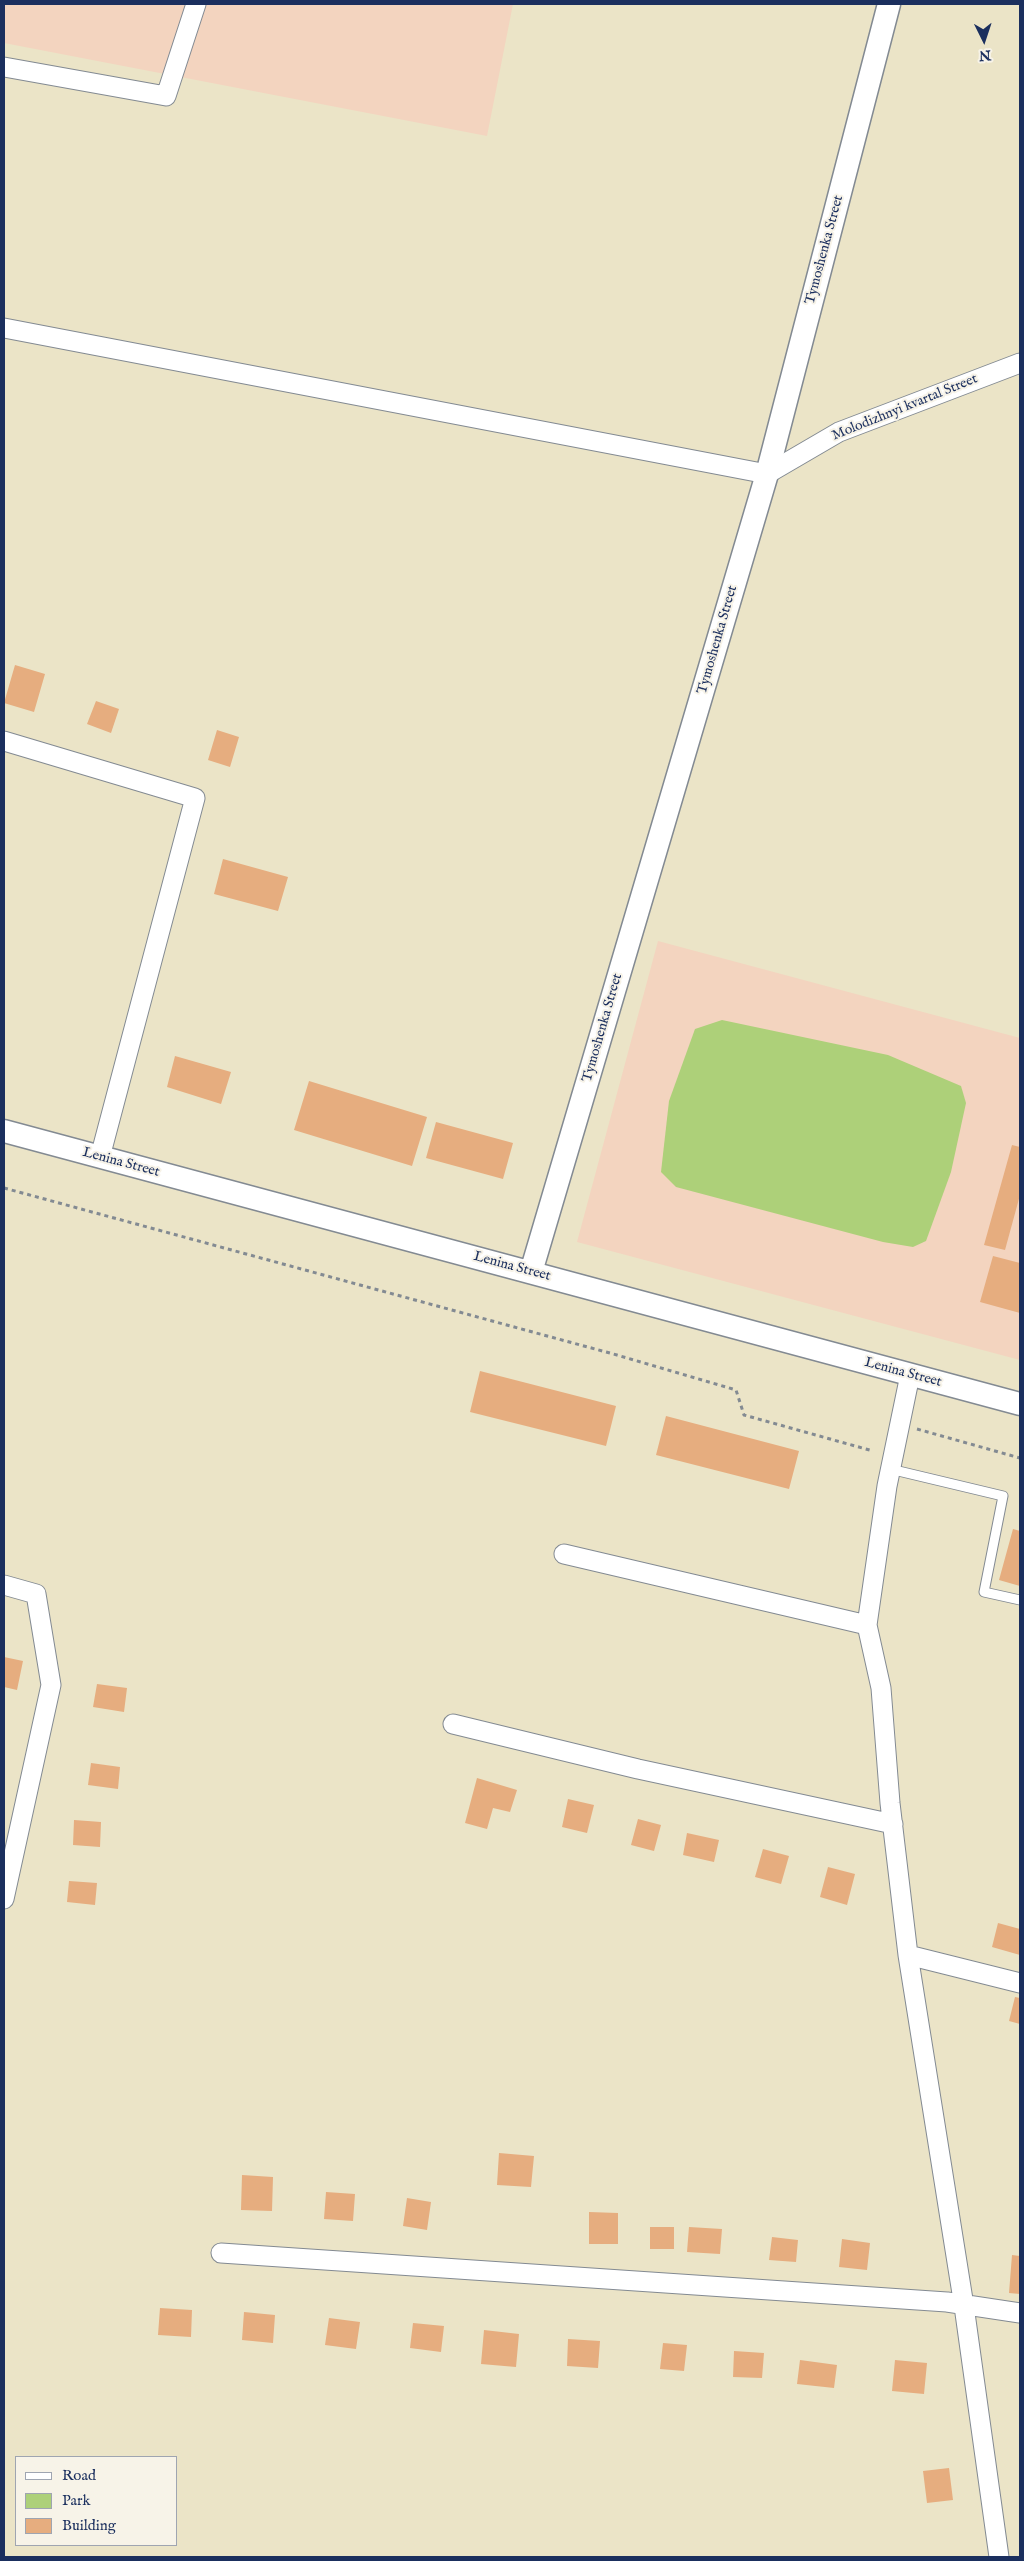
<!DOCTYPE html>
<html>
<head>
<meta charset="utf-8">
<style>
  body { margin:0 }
  #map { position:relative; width:1024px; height:2561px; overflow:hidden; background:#ebe4c7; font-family:"IM FELL English",serif }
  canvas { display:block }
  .frame { position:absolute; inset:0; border:5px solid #1b2f5e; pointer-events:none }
  .legend { position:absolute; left:15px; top:2456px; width:162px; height:90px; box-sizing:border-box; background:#f7f3e8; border:1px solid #9fa5b1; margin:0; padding:6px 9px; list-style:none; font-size:15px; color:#1b2f5e }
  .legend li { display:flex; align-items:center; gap:10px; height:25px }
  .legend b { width:25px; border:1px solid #9fa5b1 }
  .north { position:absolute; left:959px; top:15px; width:50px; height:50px; -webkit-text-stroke:4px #f7f3e8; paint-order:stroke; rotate:176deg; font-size:14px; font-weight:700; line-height:20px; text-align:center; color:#1b2f5e }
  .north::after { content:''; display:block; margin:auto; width:18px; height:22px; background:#1b2f5e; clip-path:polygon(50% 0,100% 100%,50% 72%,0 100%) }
</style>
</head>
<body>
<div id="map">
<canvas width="1024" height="2561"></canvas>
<div class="frame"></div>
<ul class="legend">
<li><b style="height:6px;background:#fff"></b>Road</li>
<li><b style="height:14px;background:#add079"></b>Park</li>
<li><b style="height:14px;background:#e6ad7f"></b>Building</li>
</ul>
<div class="north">N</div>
</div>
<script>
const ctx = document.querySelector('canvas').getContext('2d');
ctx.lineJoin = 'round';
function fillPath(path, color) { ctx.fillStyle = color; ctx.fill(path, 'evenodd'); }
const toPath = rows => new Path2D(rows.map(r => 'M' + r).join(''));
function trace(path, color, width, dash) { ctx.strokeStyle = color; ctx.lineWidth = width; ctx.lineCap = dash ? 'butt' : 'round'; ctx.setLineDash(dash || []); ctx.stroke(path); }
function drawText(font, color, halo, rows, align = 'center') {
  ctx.font = font + ' "IM FELL English",serif'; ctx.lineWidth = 4; ctx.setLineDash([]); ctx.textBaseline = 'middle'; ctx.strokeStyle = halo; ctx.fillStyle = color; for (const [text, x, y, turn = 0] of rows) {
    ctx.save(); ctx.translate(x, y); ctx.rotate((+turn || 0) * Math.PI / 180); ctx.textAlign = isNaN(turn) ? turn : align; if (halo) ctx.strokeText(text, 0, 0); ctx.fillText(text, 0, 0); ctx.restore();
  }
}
fillPath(toPath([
  [4,4,513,4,487,136,4,43],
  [658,941,1020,1038,1020,1360,577,1242]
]), '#f3d4bf');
fillPath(toPath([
  [722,1020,888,1055,961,1086,966,1103,951,1172,926,1241,913,1247,883,1242,676,1187,661,1172,669,1101,695,1029]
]), '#add079');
fillPath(toPath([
  [15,665,45,674,34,712,4,703],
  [96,701,119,709,111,733,87,724],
  [217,730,239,737,230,767,208,760],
  [223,859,288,877,278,911,214,894],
  [175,1056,231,1072,221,1104,167,1087],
  [309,1081,427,1117,412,1166,294,1130],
  [436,1122,513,1143,503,1179,426,1158],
  [1012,1145,1020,1147,1020,1195,1005,1250,984,1245],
  [993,1256,1020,1263,1020,1313,980,1302],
  [480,1371,616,1406,606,1446,470,1412],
  [666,1416,799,1451,789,1489,656,1455],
  [1013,1529,1020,1531,1020,1586,999,1580],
  [4,1657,23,1661,17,1690,4,1687],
  [97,1684,127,1688,124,1712,93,1707],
  [91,1763,120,1767,118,1789,88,1785],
  [477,1778,517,1790,510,1812,493,1808,487,1829,465,1823],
  [568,1799,594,1805,587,1833,562,1827],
  [638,1819,661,1825,654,1851,631,1845],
  [74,1820,101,1822,100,1847,73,1845],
  [687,1833,719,1840,714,1862,683,1855],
  [763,1849,789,1856,781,1884,755,1877],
  [828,1867,855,1874,847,1905,820,1897],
  [69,1881,97,1883,95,1905,67,1902],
  [998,1923,1020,1929,1020,1955,992,1947],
  [1015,1997,1020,1998,1020,2024,1009,2021],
  [499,2153,534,2156,531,2187,497,2185],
  [242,2175,273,2177,272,2211,241,2210],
  [326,2192,355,2194,353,2221,324,2219],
  [407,2198,431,2202,427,2230,403,2226],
  [589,2212,618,2213,618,2244,589,2244],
  [650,2227,674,2227,674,2249,650,2249],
  [689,2227,722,2229,720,2254,687,2252],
  [772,2237,798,2240,796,2262,769,2260],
  [842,2239,870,2243,867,2270,839,2267],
  [1012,2255,1020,2256,1020,2294,1009,2293],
  [160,2308,192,2310,191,2337,158,2335],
  [244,2312,275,2315,273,2343,242,2340],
  [329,2318,360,2322,356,2349,325,2345],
  [413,2323,444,2326,441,2352,410,2348],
  [484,2330,519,2334,516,2367,481,2364],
  [568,2339,600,2341,598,2368,567,2366],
  [663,2343,687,2345,684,2371,660,2369],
  [734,2351,764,2353,762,2378,733,2377],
  [800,2360,837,2365,834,2388,797,2384],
  [895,2360,927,2363,924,2394,892,2391],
  [949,2468,953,2500,927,2503,923,2471]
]), '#e6ad7f');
const service = toPath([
  [890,1469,1003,1496,984,1592,1020,1600]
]);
const minor = toPath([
  [4,67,166,96,196,4],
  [4,328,767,474,839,432,1020,363],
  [4,741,195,798,100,1157],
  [910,1375,887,1486,867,1625,881,1688,890,1803,908,1955,964,2306,999,2557],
  [564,1554,867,1625],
  [4,1585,36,1594,51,1685,4,1899],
  [453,1724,638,1769,893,1824],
  [908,1955,1020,1983],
  [221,2253,947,2302,1020,2313]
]);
const tertiary = toPath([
  [4,1131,1020,1404],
  [531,1272,767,474,889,4]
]);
trace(service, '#838a92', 11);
trace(minor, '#838a92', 21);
trace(tertiary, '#838a92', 25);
trace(toPath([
  [4,1188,617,1355,736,1390,744,1415,873,1451],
  [917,1429,1020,1458]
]), '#838a92', 3, [4, 4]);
trace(service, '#fff', 9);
trace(minor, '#fff', 19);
trace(tertiary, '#fff', 22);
drawText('14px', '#1b2f5e', '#f7f3e8', [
  ["Tymoshenka Street",825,250,-75],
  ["Molodizhnyi kvartal Street",905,408,-22],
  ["Tymoshenka Street",718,640,-74],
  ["Tymoshenka Street",603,1028,-74],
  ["Lenina Street",121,1163,15],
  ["Lenina Street",512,1267,15],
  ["Lenina Street",903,1373,15]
]);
</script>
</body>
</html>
